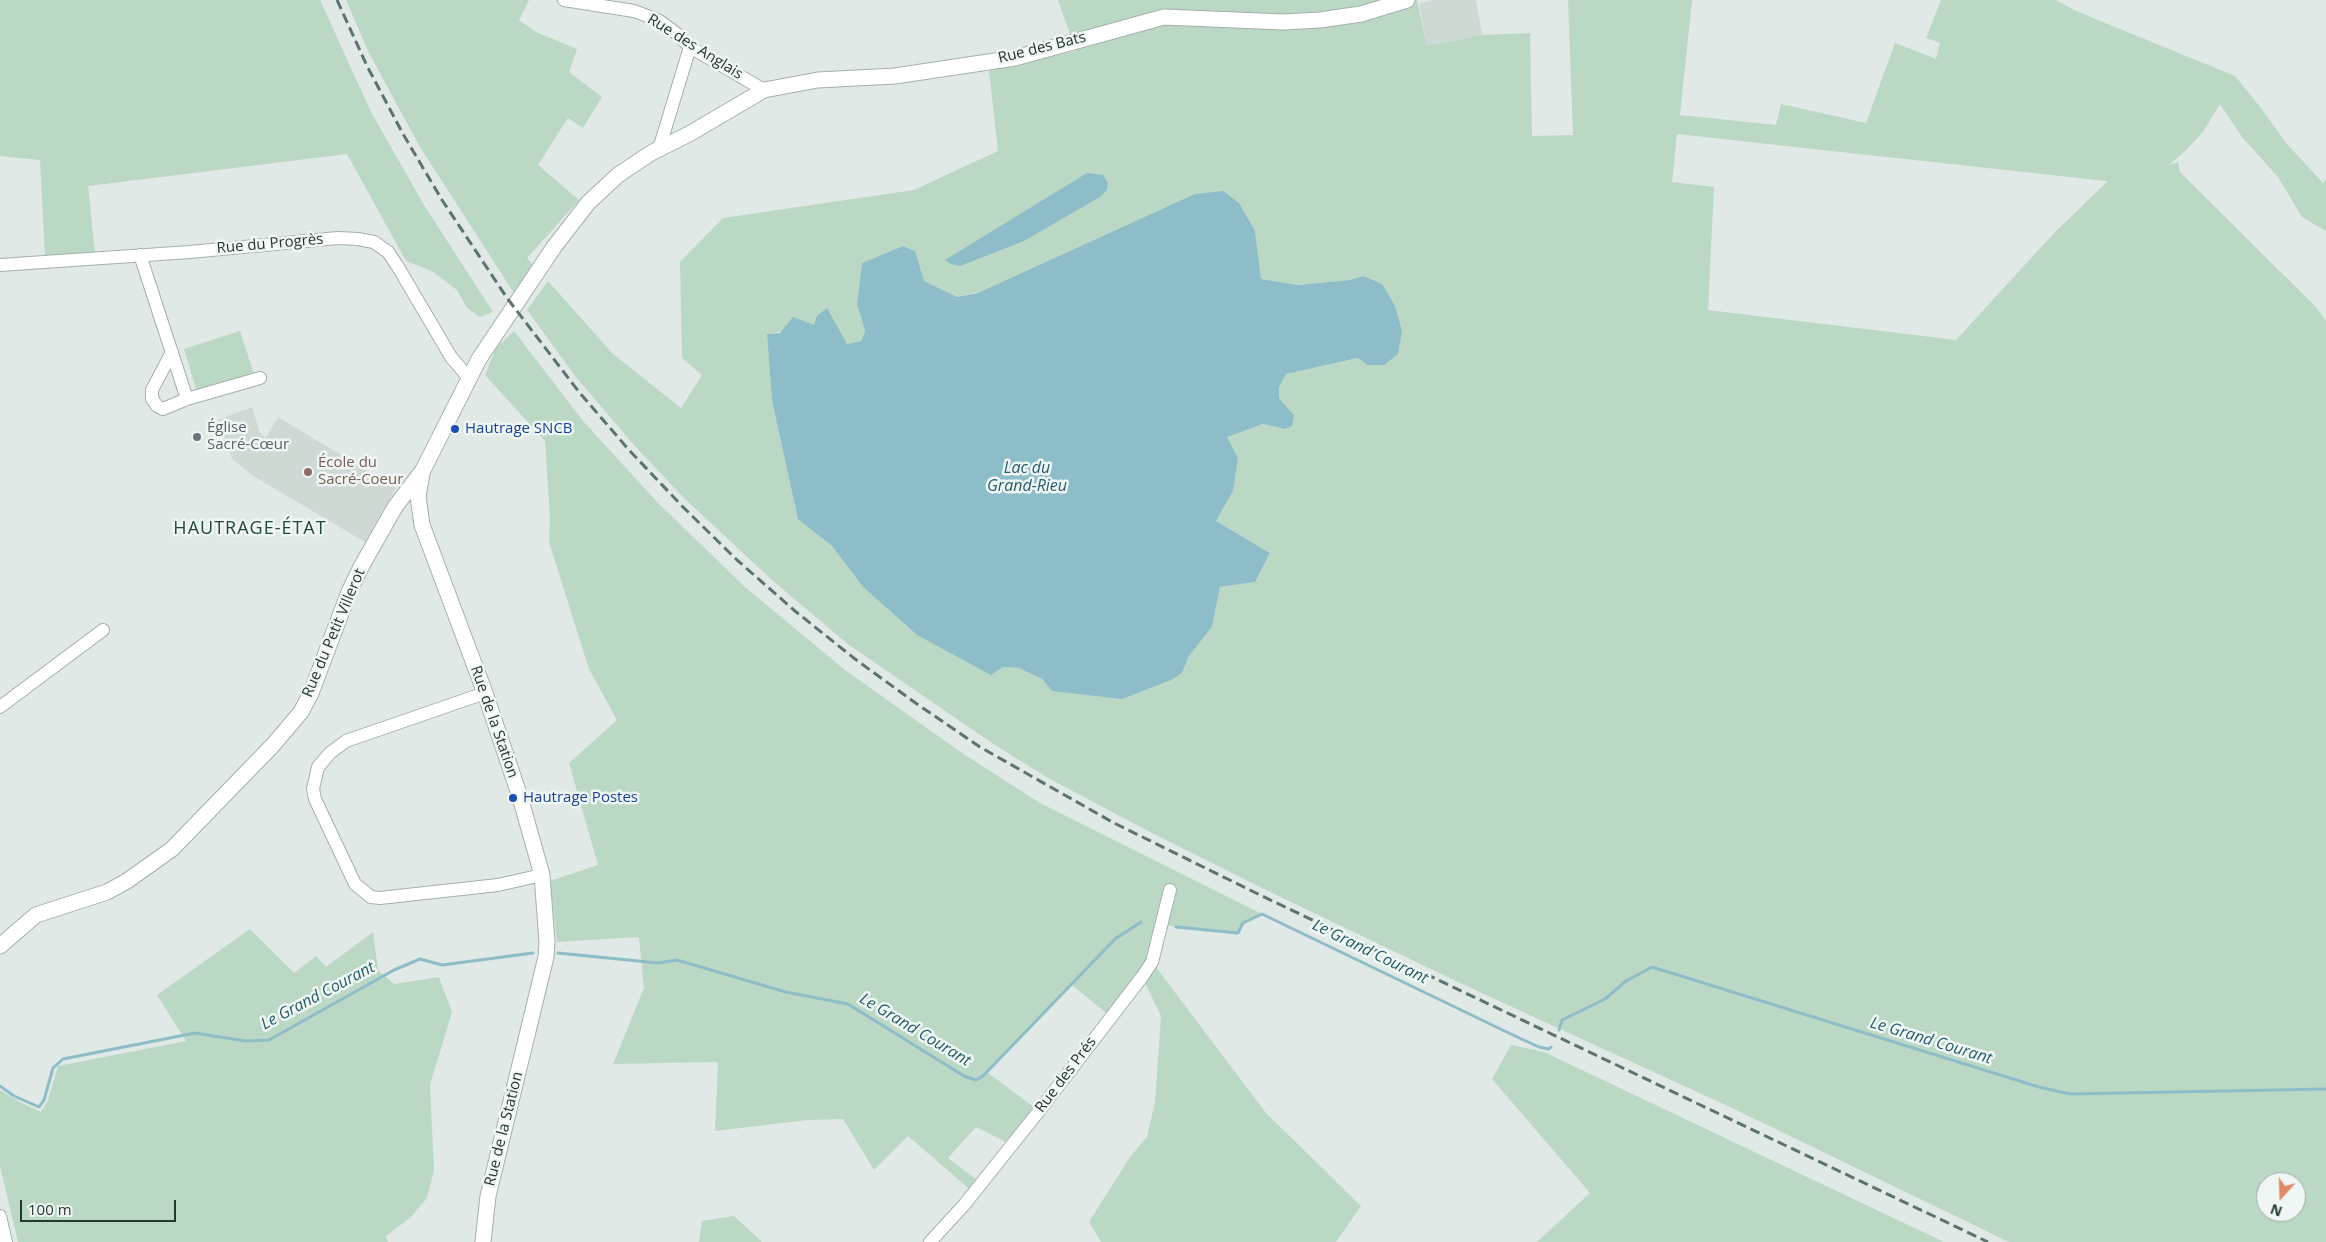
<!DOCTYPE html>
<html>
<head>
<meta charset="utf-8">
<style>
  body { margin:0 }
  #map { position:relative; width:2326px; height:1242px; overflow:hidden; background:#e0e9e5; font-family:"Open Sans",sans-serif }
  canvas { display:block }
  .north { position:absolute; left:2256px; top:1172px; width:50px; height:50px; box-sizing:border-box; background:#f0f6f3; border:1px solid #9eaaa6; border-radius:50%; rotate:200deg; font-size:14px; font-weight:700; line-height:20px; text-align:center; color:#233833 }
  .north::after { content:''; display:block; margin:auto; width:18px; height:22px; background:#e28965; clip-path:polygon(50% 0,100% 100%,50% 72%,0 100%) }
  .scale { position:absolute; left:20px; top:1200px; width:156px; height:22px; box-sizing:border-box; border:2px solid #233833; border-top:0; padding-left:6px; font-size:15px; line-height:18px; white-space:nowrap; color:#233833; -webkit-text-stroke:4px #f0f6f3; paint-order:stroke }
</style>
</head>
<body>
<div id="map">
<canvas width="2326" height="1242"></canvas>
<div class="north">N</div>
<div class="scale">100 m</div>
</div>
<script>
const ctx = document.querySelector('canvas').getContext('2d');
ctx.lineJoin = 'round';
function fillPath(path, color) { ctx.fillStyle = color; ctx.fill(path, 'evenodd'); }
const toPath = rows => new Path2D(rows.map(r => 'M' + r).join(''));
function trace(path, color, width, dash) { ctx.strokeStyle = color; ctx.lineWidth = width; ctx.lineCap = dash ? 'butt' : 'round'; ctx.setLineDash(dash || []); ctx.stroke(path); }
function drawText(font, color, halo, rows, align = 'center') {
  ctx.font = font + ' "Open Sans",sans-serif'; ctx.lineWidth = 5; ctx.setLineDash([]); ctx.textBaseline = 'middle'; ctx.strokeStyle = halo; ctx.fillStyle = color; for (const [text, x, y, turn = 0] of rows) {
    ctx.save(); ctx.translate(x, y); ctx.rotate((+turn || 0) * Math.PI / 180); ctx.textAlign = isNaN(turn) ? turn : align; if (halo) ctx.strokeText(text, 0, 0); ctx.fillText(text, 0, 0); ctx.restore();
  }
}
fillPath(toPath([
  [1432,0,1476,0,1482,35,1427,46,1419,4],
  [252,407,260,433,266,438,278,417,396,488,365,542,253,476,232,459,218,420]
]), '#ced9d4');
fillPath(toPath([
  [0,0,320,0,371,112,424,205,493,312,480,317,467,308,457,290,432,271,406,261,347,154,88,186,95,253,45,256,40,160,0,156],
  [346,0,529,0,519,20,536,32,577,49,569,72,602,97,583,128,568,118,538,165,579,200,527,258,534,266,514,293,420,147,369,53],
  [1058,0,1417,0,1427,46,1482,35,1530,33,1532,136,1573,135,1568,0,1692,0,1680,115,1776,125,1781,104,1866,123,1895,43,1936,59,1940,43,1926,38,1941,0,2056,0,2076,11,2235,76,2261,108,2286,143,2323,183,2326,179,2326,231,2302,217,2278,177,2242,137,2220,104,2203,132,2186,150,2169,165,2178,162,2180,172,2317,308,2326,321,2326,1242,2009,1242,1732,1108,1460,983,1266,890,1150,832,1048,778,995,745,849,645,773,581,683,497,633,444,576,377,527,310,548,281,613,354,681,408,702,375,682,358,680,262,723,218,914,190,998,151,989,71,1076,51],
  [1677,134,2106,181,2107,182,2055,232,1956,340,1708,310,1714,187,1672,182],
  [1255,231,1261,279,1298,285,1350,280,1364,276,1367,365,1359,358,1285,374,1279,387,1279,398,1294,415,1285,429,1263,424,1226,437,1233,491,1216,521,1270,553,1255,582,1220,587,1212,627,1189,656,1182,673,1052,691,1042,679,1019,668,1003,667,917,635,863,587,832,546,798,518,772,401,767,334,814,326,847,344,861,341,865,331,857,304,862,263,903,246,915,251,923,281,957,297],
  [2266,1182,2296,1182,2296,1212,2266,1212],
  [240,331,254,374,197,392,184,349],
  [514,331,583,421,658,503,745,587,845,670,962,753,1040,803,1262,914,1243,923,1238,933,1161,925,1152,962,1266,1113,1361,1206,1336,1242,1101,1242,1089,1222,1130,1157,1147,1137,1155,1102,1161,1016,1142,977,1111,1017,1072,985,987,1072,1039,1111,1012,1145,976,1127,948,1158,981,1183,974,1193,908,1136,874,1170,843,1119,808,1120,715,1131,718,1062,613,1064,644,988,639,937,557,942,550,881,598,865,569,763,617,720,589,669,549,542,550,521,545,441,485,375,496,348],
  [250,929,294,973,316,956,326,967,373,932,378,970,394,984,439,977,452,1012,430,1085,434,1170,427,1198,411,1217,386,1236,388,1242,18,1242,0,1166,0,1090,20,1102,41,1112,48,1100,58,1066,186,1041,157,995],
  [1511,1045,1544,1052,1944,1242,1537,1242,1590,1193,1492,1079],
  [734,1216,762,1242,699,1242,702,1221]
]), '#bbd8c4');
fillPath(toPath([
  [1087,173,1103,175,1108,183,1107,190,1100,197,1024,241,960,266,950,264,945,260],
  [1223,191,1239,203,1255,231,1261,279,1298,285,1350,280,1363,276,1382,284,1395,306,1402,331,1398,354,1384,365,1367,365,1358,358,1286,374,1279,387,1279,398,1294,415,1292,426,1285,429,1263,424,1227,437,1238,458,1233,491,1216,521,1270,553,1255,582,1220,587,1212,627,1189,656,1182,673,1171,680,1122,699,1052,691,1042,679,1019,668,1003,667,991,675,917,635,863,587,832,546,798,519,772,401,767,334,780,333,793,317,814,325,817,316,827,308,847,344,861,341,865,331,857,304,862,263,903,246,915,251,924,281,957,297,978,293,1195,194]
]), '#8dbdc9');
trace(toPath([
  [1176,927,1238,933,1243,923,1262,914,1515,1036,1539,1047,1549,1049,1551,1047],
  [558,953,658,963,677,960,786,992,848,1004,964,1076,976,1080,983,1076,1115,939,1141,922],
  [1559,1030,1562,1020,1605,999,1626,981,1652,967,2039,1087,2070,1094,2326,1089],
  [0,1086,14,1096,39,1107,44,1100,53,1068,63,1059,195,1033,245,1041,269,1040,394,970,420,959,442,965,533,953]
]), '#8dbdc9', 3);
const minor = toPath([
  [564,0,634,11,658,20,677,34,690,47,764,90],
  [659,149,690,47],
  [140,255,187,399],
  [0,265,190,252,338,238,358,239,374,242,388,252,398,267,451,357,469,378],
  [172,352,152,390,152,399,157,406,163,409,187,399,260,378],
  [485,693,346,741,330,753,318,767,313,789,315,799,355,884,371,897,380,898,498,885,542,875],
  [0,707,103,630],
  [0,1216,6,1242],
  [930,1242,964,1205,1039,1111,1142,977,1152,962,1170,890]
]);
const tertiary = toPath([
  [422,474,418,496,422,525,485,693,520,797,542,875,547,942,546,957,488,1196,483,1242],
  [0,946,36,915,107,892,127,881,172,849,273,745,301,712,311,693,349,592,361,567,395,507,423,470,479,359,554,247,588,203,618,175,651,153,689,134,764,90,818,80,895,76,1015,58,1164,17,1283,22,1320,20,1361,14,1407,0]
]);
trace(minor, '#a4b0ac', 14);
trace(tertiary, '#a4b0ac', 17);
trace(minor, '#fff', 12);
trace(tertiary, '#fff', 15);
trace(toPath([
  [337,0,367,66,403,134,442,200,507,298,579,392,629,450,682,506,737,560,795,611,855,659,917,704,980,747,1114,823,1262,896,1988,1242]
]), '#5d736e', 3, [10, 5]);
for (const [x, y, r, color] of [
  [455,429,5,"#1a4fb4"],
  [197,437,5,"#6b7280"],
  [308,472,5,"#8d6e63"],
  [513,798,5,"#1a4fb4"]
]) { const dot = new Path2D(); dot.arc(x, y, r, 0, 2 * Math.PI); ctx.fillStyle = color; ctx.fill(dot); trace(dot, '#f0f6f3', 2); }
drawText('15px', '#233833', '#f0f6f3', [
  ["Rue des Anglais",695,47,32],
  ["Rue des Bats",1042,48,-14],
  ["Rue du Progrès",270,244,-5],
  ["Rue du Petit Villerot",334,633,-67],
  ["Rue de la Station",494,722,71],
  ["Rue des Prés",1066,1075,-53],
  ["Rue de la Station",504,1129,-76]
]);
drawText('15px', '#5b616d', '#f0f6f3', [
  ["Église",207,428],
  ["Sacré-Cœur",207,445]
], 'left');
drawText('15px', '#164399', '#f0f6f3', [
  ["Hautrage SNCB",465,429],
  ["Hautrage Postes",523,798]
], 'left');
drawText('15px', '#785e54', '#f0f6f3', [
  ["École du",318,463],
  ["Sacré-Coeur",318,480]
], 'left');
drawText('italic 16px', '#245d6d', '#f0f6f3', [
  ["Lac du",1027,468],
  ["Grand-Rieu",1027,486],
  ["Le Grand Courant",1370,952,26],
  ["Le Grand Courant",318,996,-28],
  ["Le Grand Courant",915,1030,31],
  ["Le Grand Courant",1931,1041,17]
]);
ctx.letterSpacing = '1px';
drawText('18px', '#214740', '#f0f6f3', [
  ["HAUTRAGE-ÉTAT",250,529]
]);
ctx.letterSpacing = '0px';
</script>
</body>
</html>
